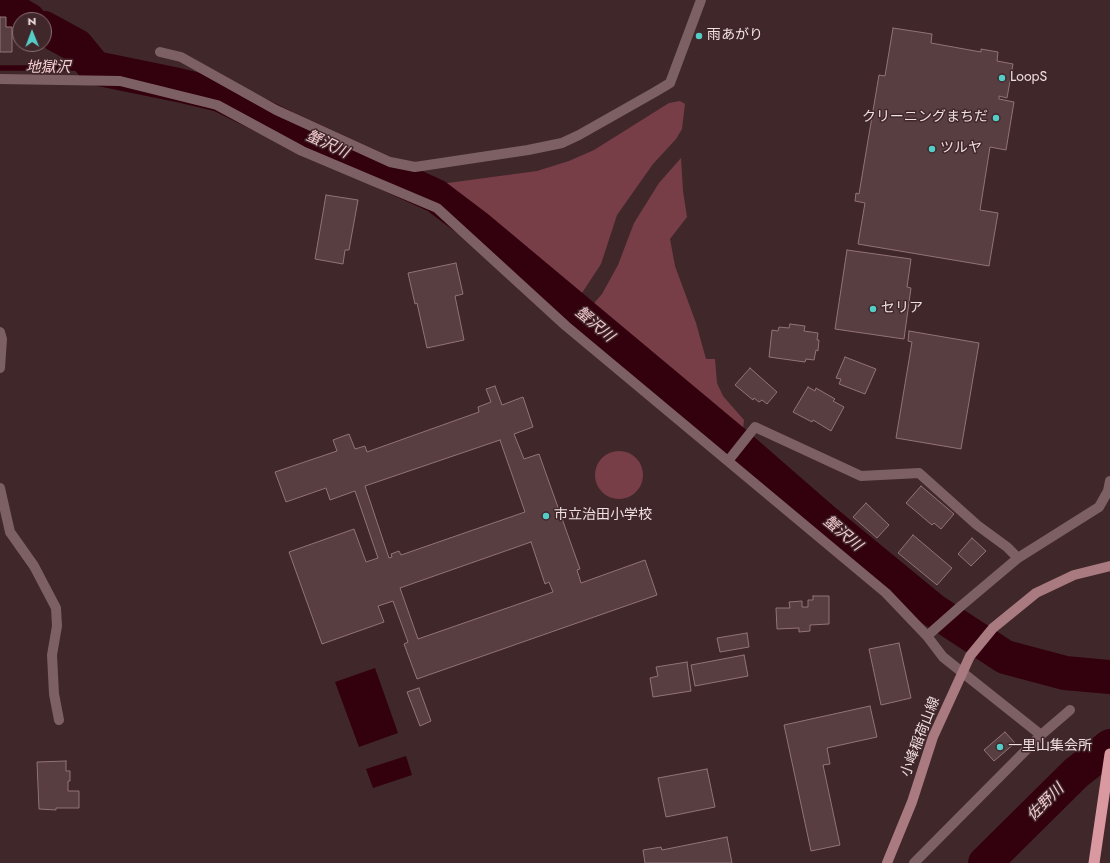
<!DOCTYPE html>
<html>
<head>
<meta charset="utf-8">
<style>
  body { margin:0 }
  #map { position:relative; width:1110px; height:863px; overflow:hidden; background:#40272a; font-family:Jost,sans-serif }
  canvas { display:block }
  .north { position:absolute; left:12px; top:12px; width:40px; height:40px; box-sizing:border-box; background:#40272a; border:1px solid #867173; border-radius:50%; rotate:359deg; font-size:11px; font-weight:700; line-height:16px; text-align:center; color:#f0dfe1 }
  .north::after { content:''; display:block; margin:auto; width:14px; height:18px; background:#54cdc7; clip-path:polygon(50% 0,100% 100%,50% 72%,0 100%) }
</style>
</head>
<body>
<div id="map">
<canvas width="1110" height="863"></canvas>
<div class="north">N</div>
</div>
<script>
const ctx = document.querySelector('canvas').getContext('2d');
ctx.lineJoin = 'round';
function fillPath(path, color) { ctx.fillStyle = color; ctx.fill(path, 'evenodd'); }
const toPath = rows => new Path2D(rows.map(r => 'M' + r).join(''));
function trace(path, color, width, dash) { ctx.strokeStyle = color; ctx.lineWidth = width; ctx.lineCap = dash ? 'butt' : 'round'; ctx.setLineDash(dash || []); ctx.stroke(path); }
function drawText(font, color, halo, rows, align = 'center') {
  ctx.font = font + ' Jost,"Noto Sans JP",sans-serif'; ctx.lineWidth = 3; ctx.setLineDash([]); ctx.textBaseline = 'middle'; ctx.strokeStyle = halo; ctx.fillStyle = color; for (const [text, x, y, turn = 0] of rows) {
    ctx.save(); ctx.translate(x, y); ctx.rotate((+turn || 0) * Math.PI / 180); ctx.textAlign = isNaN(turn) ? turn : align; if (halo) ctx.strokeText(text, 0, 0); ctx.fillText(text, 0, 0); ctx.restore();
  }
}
fillPath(toPath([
  [680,101,685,104,682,129,676,139,653,164,617,215,601,264,578,299,464,205,433,185,537,171,569,161,594,150,669,103],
  [681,158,683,191,687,217,670,239,675,266,696,323,706,359,715,359,717,383,723,396,744,420,743,429,739,435,589,309,602,294,618,265,634,223,659,183],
  '595 475a24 24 0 1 1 48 0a24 24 0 1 1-48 0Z'
]), '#783e48');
fillPath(toPath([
  [375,668,398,733,359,747,335,682],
  [406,756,412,775,373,788,366,769]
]), '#33000d');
trace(toPath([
  [0,68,95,68]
]), '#33000d', 5.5);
trace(toPath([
  [0,3,29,20],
  [44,28,77,46,95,68,178,85,220,95,293,131,436,196,477,227,733,441,826,522,933,610,1005,657,1065,673,1110,677],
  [985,863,1076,773,1110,746]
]), '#33000d', 34);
const building = toPath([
  [0,17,6,17,6,27,12,27,12,52,0,52,0,17],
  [893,28,932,34,931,43,981,52,981,49,998,52,997,61,1013,64,1007,98,999,96,999,99,1014,102,1006,150,990,147,980,210,998,213,989,266,858,244,865,203,855,201,856,193,859,194,879,75,885,76,893,28],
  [326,195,358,200,349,250,345,250,343,264,315,259,326,195],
  [847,250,911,259,907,287,911,288,904,339,835,329,847,250],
  [456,263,463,294,455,296,464,340,427,348,417,303,415,304,408,273,456,263],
  [790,324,805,326,804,331,818,333,817,340,819,340,818,351,816,350,814,360,806,359,805,362,769,357,772,330,778,331,779,327,789,328,790,324],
  [909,331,979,343,961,449,896,438,912,342,908,341,909,331],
  [845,357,876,369,865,394,839,384,841,379,836,378,845,357],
  [750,368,777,392,767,404,762,400,759,402,754,398,753,400,735,385,750,368],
  [495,386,502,405,523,397,533,427,514,434,524,459,539,454,580,569,577,570,581,583,645,560,657,595,417,679,404,644,408,642,393,601,378,606,384,622,322,644,289,552,354,529,366,562,378,558,355,491,330,500,326,488,286,502,275,472,337,451,333,440,349,434,355,449,365,446,367,452,479,412,478,407,491,402,486,389,495,386],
  [500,440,525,512,401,555,399,551,391,554,392,557,389,558,365,486,500,440],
  [531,542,545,584,549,582,553,592,418,639,400,588,531,542],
  [808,387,815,391,816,388,835,399,833,401,844,407,831,431,813,420,812,422,793,412,808,387],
  [921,486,954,514,941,529,934,523,932,525,906,503,921,486],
  [866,503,889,525,877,538,853,517,866,503],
  [913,535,952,568,937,585,898,553,913,535],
  [972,538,986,551,971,566,958,554,972,538],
  [813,596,829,596,829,624,810,625,810,631,799,632,799,628,777,629,776,608,790,608,789,602,802,601,802,607,808,607,808,600,813,600,813,596],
  [747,633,749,647,720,652,717,638,747,633],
  [899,643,911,698,881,705,869,649,899,643],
  [744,655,748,676,695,686,691,665,744,655],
  [687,662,691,691,653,697,650,678,658,676,656,667,687,662],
  [419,688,431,721,420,726,407,692,419,688],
  [870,706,877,737,827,748,830,764,823,765,840,845,811,851,784,725,870,706],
  [1005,732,1015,743,994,761,984,750,1005,732],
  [66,761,66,771,70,771,70,781,68,781,68,791,79,791,79,808,56,808,56,810,39,809,37,762,66,761],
  [707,769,715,807,666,817,658,778,707,769],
  [727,837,732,863,645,863,643,850,661,847,662,850,727,837]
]);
fillPath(building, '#593e41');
trace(building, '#927377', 1);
trace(toPath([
  [160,52,181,57,276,110,390,162,415,167,528,150,562,143,579,135,655,92,670,83,701,0],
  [0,79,120,81,217,105,302,151,437,208,566,326,886,593,927,636,943,657,1041,735],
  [0,332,2,339,0,368],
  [728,461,755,427,861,476,919,473,977,525,1007,547,1018,558],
  [0,488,10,532,34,566,56,608,57,626,52,655,54,694,59,720],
  [927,636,961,606,1018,558,1099,507,1108,491,1110,481],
  [914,863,1041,735,1070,710]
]), '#7d6063', 10);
trace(toPath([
  [887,863,912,802,933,737,970,656,993,628,1036,593,1074,575,1110,566]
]), '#a97a80', 10);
trace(toPath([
  [1094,863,1110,754]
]), '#da98a1', 11);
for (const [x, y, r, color] of [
  [699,36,4,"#54cdc7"],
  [1002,78,4,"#54cdc7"],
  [996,118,4,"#54cdc7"],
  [932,149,4,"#54cdc7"],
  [873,309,4,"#54cdc7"],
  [546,516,4,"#54cdc7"],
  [1000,747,4,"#54cdc7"]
]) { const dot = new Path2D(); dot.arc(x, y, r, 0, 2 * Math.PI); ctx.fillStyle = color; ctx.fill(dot); trace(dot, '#40272a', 1.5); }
drawText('14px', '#f0dfe1', '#40272a', [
  ["雨あがり",707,36],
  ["LoopS",1010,78],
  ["クリーニングまちだ",988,118,"right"],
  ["ツルヤ",940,149],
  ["セリア",881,309],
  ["市立治田小学校",554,516],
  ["一里山集会所",1008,747]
], 'left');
drawText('14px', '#f0dfe1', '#40272a', [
  ["小峰稲荷山線",921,737,-69]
]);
drawText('italic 15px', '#f5ccd1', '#40272a', [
  ["地獄沢",48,68],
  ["蟹沢川",327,145,25],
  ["蟹沢川",594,325,40],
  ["蟹沢川",842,534,40],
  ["佐野川",1046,803,-45]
]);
</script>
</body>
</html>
